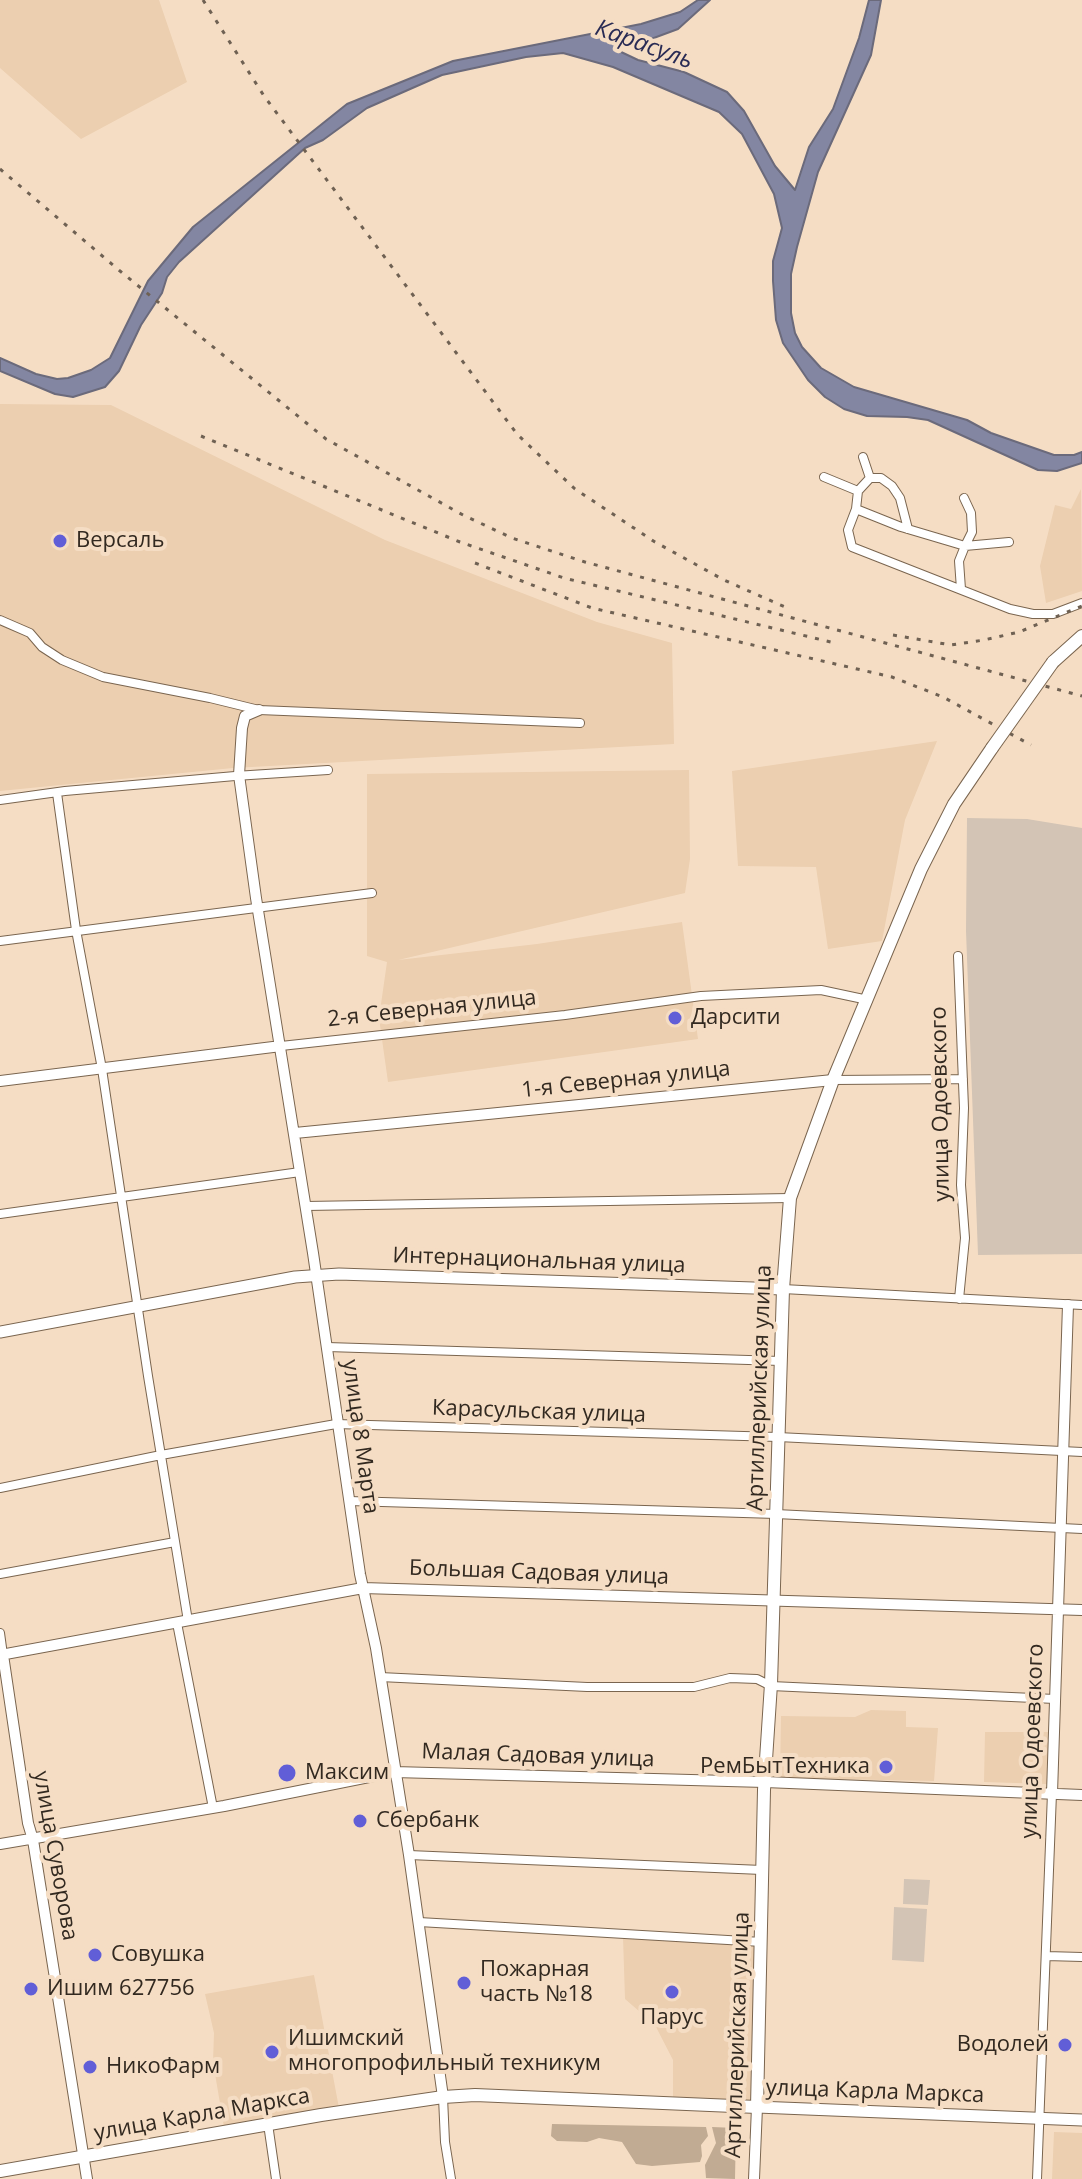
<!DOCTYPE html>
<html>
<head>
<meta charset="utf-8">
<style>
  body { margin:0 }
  canvas { display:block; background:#f5ddc4 }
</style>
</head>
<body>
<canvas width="1082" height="2179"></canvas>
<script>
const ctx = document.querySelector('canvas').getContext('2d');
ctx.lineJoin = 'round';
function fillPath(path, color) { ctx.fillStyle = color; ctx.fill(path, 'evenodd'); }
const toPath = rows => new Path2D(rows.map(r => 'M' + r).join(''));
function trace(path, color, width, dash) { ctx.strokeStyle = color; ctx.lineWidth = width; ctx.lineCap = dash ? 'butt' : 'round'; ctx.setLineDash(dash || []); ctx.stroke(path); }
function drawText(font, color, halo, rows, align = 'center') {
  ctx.font = font + ' "Open Sans",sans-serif'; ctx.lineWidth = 8; ctx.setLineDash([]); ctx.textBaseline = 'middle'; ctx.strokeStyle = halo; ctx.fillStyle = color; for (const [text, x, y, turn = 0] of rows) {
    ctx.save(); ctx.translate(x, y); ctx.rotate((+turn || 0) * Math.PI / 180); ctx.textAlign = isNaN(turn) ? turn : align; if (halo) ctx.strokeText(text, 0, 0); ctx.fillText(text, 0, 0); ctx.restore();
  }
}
fillPath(toPath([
  [0,0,159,0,187,82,81,139,0,68],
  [0,404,111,405,385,540,597,622,672,643,674,744,233,768,0,791],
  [1081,489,1082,591,1046,603,1040,566,1055,505,1071,509],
  [937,741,905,820,882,941,828,949,816,867,738,866,732,771],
  [689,770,690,859,685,893,398,960,537,944,682,922,698,1039,388,1082,379,1018,387,962,367,956,367,774],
  [871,1710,906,1711,906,1727,938,1728,934,1781,780,1778,781,1716,855,1717],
  [985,1732,1050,1732,1047,1784,984,1782],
  [623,1937,755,1945,753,2101,673,2097,673,2060,655,2025,625,1999],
  [314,1975,339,2108,224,2127,213,2062,214,2033,205,1994],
  [1054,2132,1082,2133,1082,2179,1052,2179]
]), '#eccfb0');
fillPath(toPath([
  [967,818,1027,819,1082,828,1082,1254,978,1255,966,931],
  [904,1879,930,1880,928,1905,903,1904],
  [894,1907,927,1909,924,1962,892,1960]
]), '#d3c4b5');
fillPath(toPath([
  [552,2124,706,2127,708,2136,701,2145,702,2156,700,2162,652,2166,636,2164,622,2142,599,2138,587,2142,557,2141,551,2136],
  [712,2127,736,2128,735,2179,706,2178,705,2165,716,2143]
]), '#c1ab93');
const water = toPath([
  [698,0,710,0,678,29,651,39,619,45,619,51,638,60,684,72,727,92,744,111,775,166,795,190,809,147,833,109,859,38,869,0,881,0,871,55,818,172,797,247,791,274,791,313,795,333,802,347,821,368,854,387,967,420,991,433,1054,455,1074,455,1082,452,1082,463,1057,471,1038,470,928,420,907,417,867,416,844,409,825,397,808,380,783,343,776,320,773,281,773,261,782,228,774,194,742,134,719,112,613,67,563,53,526,57,442,75,367,108,323,140,305,148,179,262,167,277,162,293,141,325,119,371,105,387,73,397,55,394,0,371,0,358,36,374,57,379,68,378,91,370,110,358,148,281,193,227,347,104,453,61,641,24,680,12,698,0]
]);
fillPath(water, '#8386a2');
trace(water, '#6b6a7b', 2);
const minor = toPath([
  [824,477,858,491],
  [870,478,881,478,892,486,900,498,908,529],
  [964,498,971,513,972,532,965,546,901,527,856,509,848,530,852,547,1010,609,1033,614,1053,614,1082,603],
  [856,509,858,491,870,478,863,457],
  [961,589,959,561,965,546,1009,542],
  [0,620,30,633,42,647,62,660,103,677,210,698,259,710,580,723],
  [57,793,76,930,102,1069,148,1376,188,1621],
  [0,800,65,791,235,776,328,770],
  [0,941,372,893],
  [958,956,964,1108,961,1185,965,1238,959,1299],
  [281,1046,565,1015,701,996,821,990,868,1000],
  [833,1080,963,1079],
  [306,1206,790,1198],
  [0,1214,300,1172],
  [783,1289,1082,1305],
  [327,1347,781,1361],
  [0,1488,161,1455,336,1424,778,1437,1082,1452],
  [349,1501,776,1514,1082,1529],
  [0,1574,175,1542],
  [177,1623,213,1808],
  [0,1633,3,1655],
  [380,1677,587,1687,694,1687,730,1678,757,1679,771,1686,1055,1699],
  [409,1855,762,1870],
  [419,1922,762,1942],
  [1046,1956,1082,1957],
  [443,2097,445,2142,451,2179],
  [268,2124,276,2179],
  [1037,2179,1052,1793]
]);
const tertiary = toPath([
  [259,710,245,716,242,728,239,775,256,898,313,1253,360,1574,376,1648,409,1855,443,2097],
  [0,1081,281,1046],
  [295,1133,833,1080],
  [0,1655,363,1588,1082,1610],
  [3,1655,28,1823,33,1840,87,2179],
  [1052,1793,1068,1305],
  [0,1844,224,1806,394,1772,765,1782,1082,1795],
  [754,2179,757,2107]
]);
const secondary = toPath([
  [0,1332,295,1277,339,1274,783,1289],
  [757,2107,1082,2120]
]);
const primary = toPath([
  [1053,662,1082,636],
  [0,2171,321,2115,443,2097,475,2095,757,2107,764,1790,771,1684,783,1289,790,1198,833,1080,921,869,954,804,992,748]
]);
trace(minor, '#7a654f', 10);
trace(tertiary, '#7a654f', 12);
trace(secondary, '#7a654f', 13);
trace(primary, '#7a654f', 14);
trace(minor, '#fff', 8);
trace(tertiary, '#fff', 10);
trace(secondary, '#fff', 11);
trace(primary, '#fff', 12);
trace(toPath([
  [203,0,264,96,517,434,575,489,655,542,724,580,785,607],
  [0,169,120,271,326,439,463,515,512,538,585,562,1082,696],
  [201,436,460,542,564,578,835,643],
  [475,563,592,608,892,677,943,697,1031,745],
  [893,635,951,645,984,640,1019,632,1082,606]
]), '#6f6153', 3, [4, 8]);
const primaryBridge = toPath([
  [992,748,1053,662]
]);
trace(primaryBridge, '#7a654f', 14, []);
trace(primaryBridge, '#fff', 12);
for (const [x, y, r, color] of [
  [60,541,8,"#615ed7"],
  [675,1018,8,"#615ed7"],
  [886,1767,8,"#615ed7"],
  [287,1773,10,"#615ed7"],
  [360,1821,8,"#615ed7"],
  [95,1955,8,"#615ed7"],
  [464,1983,8,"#615ed7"],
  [31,1989,8,"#615ed7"],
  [672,1992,8,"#615ed7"],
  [1065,2045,8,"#615ed7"],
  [272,2052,8,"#615ed7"],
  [90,2067,8,"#615ed7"]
]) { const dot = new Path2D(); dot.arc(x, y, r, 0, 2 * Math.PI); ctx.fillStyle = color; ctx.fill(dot); trace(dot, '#f5ddc4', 3); }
drawText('22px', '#322920', '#f5ddc4', [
  ["Версаль",76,541],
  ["Дарсити",691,1018],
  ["РемБытТехника",870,1767,"right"],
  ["Максим",305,1773],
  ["Сбербанк",376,1821],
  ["Совушка",111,1955],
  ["Пожарная",480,1970],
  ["часть №18",480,1995],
  ["Ишим 627756",47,1989],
  ["Парус",672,2018,"center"],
  ["Ишимский",288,2039],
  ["многопрофильный техникум",288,2064],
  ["Водолей",1049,2045,"right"],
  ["НикоФарм",106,2067]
], 'left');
drawText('22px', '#322920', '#f5ddc4', [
  ["2-я Северная улица",432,1009,-6],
  ["1-я Северная улица",626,1080,-6],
  ["улица Одоевского",941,1104,-91],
  ["Интернациональная улица",539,1261,2],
  ["Артиллерийская улица",760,1388,-88],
  ["Карасульская улица",539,1412,2],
  ["улица 8 Марта",360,1437,82],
  ["Большая Садовая улица",539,1573,2],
  ["улица Одоевского",1033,1741,-88],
  ["Малая Садовая улица",538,1756,2],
  ["улица Суворова",55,1856,80],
  ["Артиллерийская улица",738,2035,-88],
  ["улица Карла Маркса",875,2092,2],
  ["улица Карла Маркса",202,2115,-10]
]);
drawText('italic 24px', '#292b54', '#f5ddc4', [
  ["Карасуль",644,45,20]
]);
</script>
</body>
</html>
